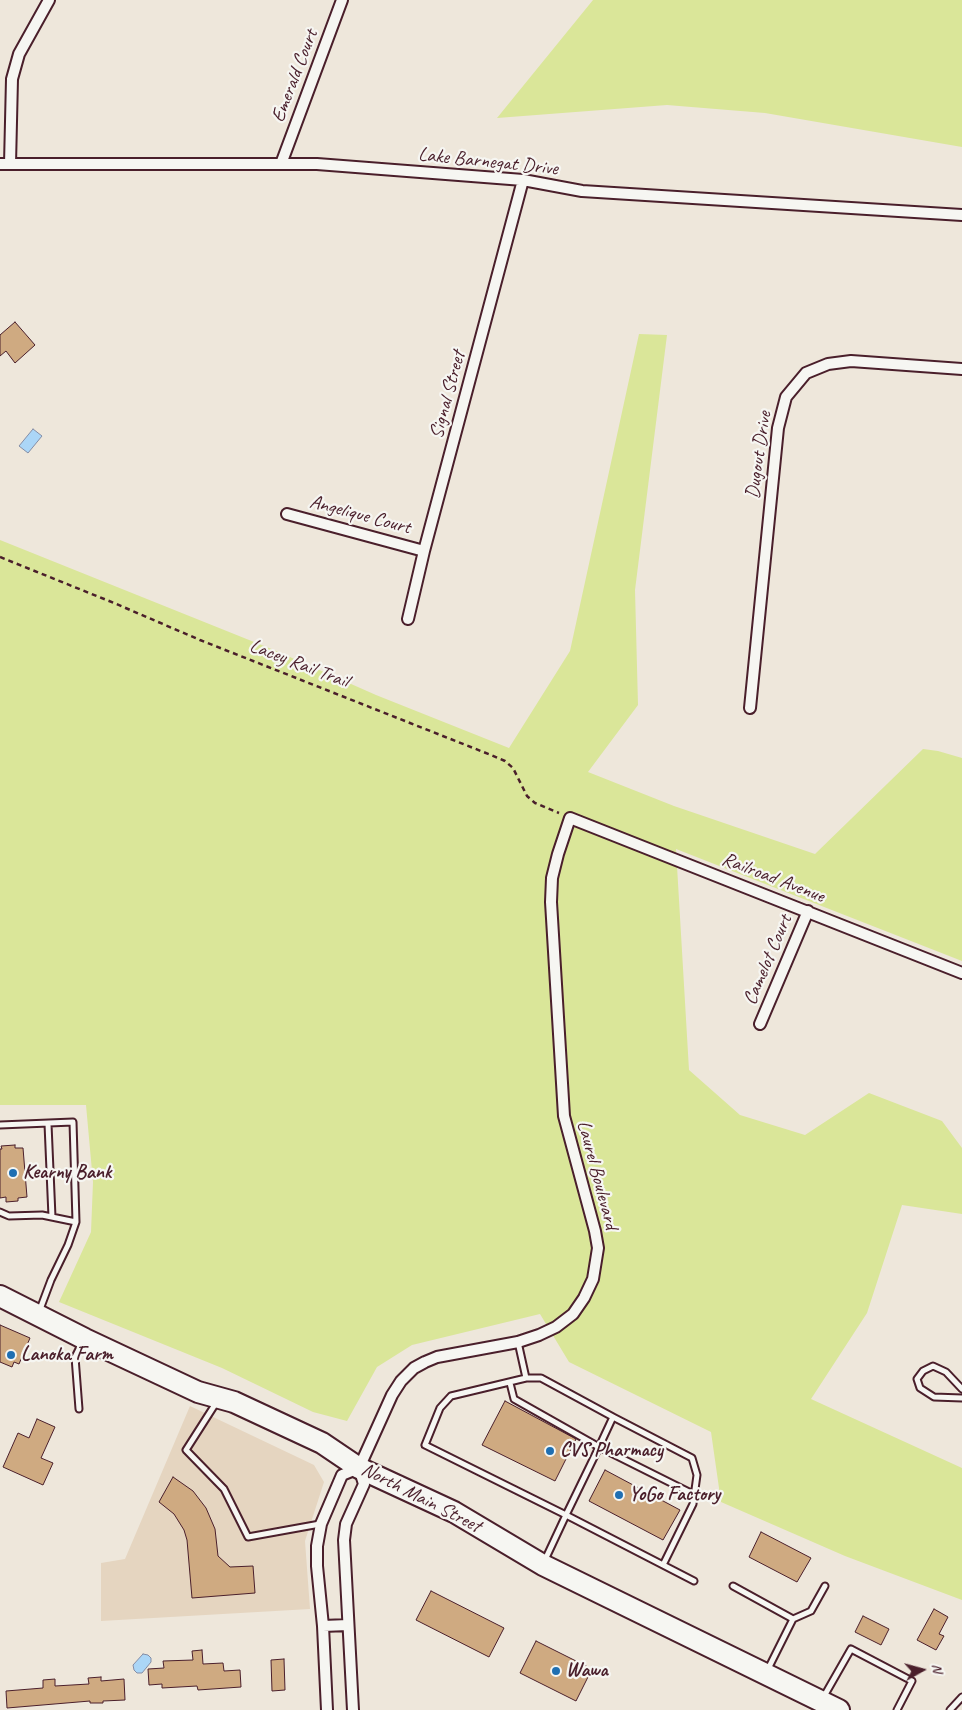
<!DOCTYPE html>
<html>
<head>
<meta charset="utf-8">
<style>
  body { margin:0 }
  #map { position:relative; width:962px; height:1710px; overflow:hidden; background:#eee7db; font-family:Caveat,sans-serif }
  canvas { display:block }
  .north { position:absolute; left:897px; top:1645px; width:50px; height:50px; -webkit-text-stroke:4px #f6f6f2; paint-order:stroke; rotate:83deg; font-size:14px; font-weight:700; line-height:20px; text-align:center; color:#4a1f2b }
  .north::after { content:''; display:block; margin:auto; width:18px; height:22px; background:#4a1f2b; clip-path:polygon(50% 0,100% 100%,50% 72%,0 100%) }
</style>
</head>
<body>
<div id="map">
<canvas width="962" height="1710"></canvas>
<div class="north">N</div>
</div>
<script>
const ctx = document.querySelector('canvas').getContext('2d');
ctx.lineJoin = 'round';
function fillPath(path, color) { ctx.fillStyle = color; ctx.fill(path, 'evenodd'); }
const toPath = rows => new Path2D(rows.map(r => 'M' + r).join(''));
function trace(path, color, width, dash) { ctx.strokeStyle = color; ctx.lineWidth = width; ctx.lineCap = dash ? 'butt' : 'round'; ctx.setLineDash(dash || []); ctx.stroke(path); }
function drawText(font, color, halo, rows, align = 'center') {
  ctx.font = font + ' Caveat,sans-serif'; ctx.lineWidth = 4.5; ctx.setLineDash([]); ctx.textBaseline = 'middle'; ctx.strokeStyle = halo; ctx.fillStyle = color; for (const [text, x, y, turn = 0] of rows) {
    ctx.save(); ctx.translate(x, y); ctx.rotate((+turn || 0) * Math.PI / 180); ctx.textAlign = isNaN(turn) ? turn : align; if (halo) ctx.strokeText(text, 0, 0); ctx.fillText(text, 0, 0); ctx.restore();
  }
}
fillPath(toPath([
  [190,1406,314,1465,324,1482,305,1541,310,1609,101,1621,101,1563,125,1559]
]), '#e5d5c0');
fillPath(toPath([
  [593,0,962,0,962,147,765,113,667,105,497,118],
  [639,334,667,335,635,590,638,705,588,772,674,806,815,854,923,749,938,751,962,758,962,961,676,849,689,1070,740,1115,805,1135,869,1093,942,1121,962,1148,962,1214,902,1205,867,1313,811,1399,962,1468,962,1600,845,1556,721,1502,711,1432,569,1362,540,1314,412,1345,377,1367,347,1421,313,1412,222,1368,59,1302,91,1232,93,1182,86,1105,0,1105,0,540,274,650,376,695,509,748,570,651]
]), '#dae699');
const water = toPath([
  [33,429,42,436,28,453,19,446,33,429],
  [143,1654,148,1655,151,1658,151,1662,142,1673,137,1673,134,1670,133,1665,143,1654]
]);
fillPath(water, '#abd6f7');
trace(water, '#848da5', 1);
const building = toPath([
  [15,322,35,345,15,363,6,351,0,356,0,335,15,322],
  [15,1145,15,1148,23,1148,27,1197,18,1198,18,1201,6,1202,6,1197,0,1198,0,1149,2,1149,1,1146,15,1145],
  [0,1325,30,1338,19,1364,14,1362,12,1367,0,1362,0,1325],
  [505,1401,576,1439,555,1481,482,1445,505,1401],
  [37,1419,55,1427,41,1458,53,1463,43,1485,3,1467,18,1433,29,1438,37,1419],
  [605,1470,680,1510,663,1540,589,1501,605,1470],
  [173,1477,193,1491,206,1508,215,1529,218,1556,230,1567,253,1566,255,1593,192,1598,187,1540,184,1530,174,1514,159,1502,173,1477],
  [761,1532,811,1558,797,1582,749,1557,761,1532],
  [431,1591,504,1628,489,1657,416,1620,431,1591],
  [934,1609,948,1617,939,1634,944,1636,936,1650,917,1640,934,1609],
  [863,1616,889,1629,881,1645,855,1632,863,1616],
  [536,1641,592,1669,576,1701,520,1673,536,1641],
  [202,1650,203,1664,223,1663,224,1671,240,1670,241,1687,198,1690,197,1686,162,1688,162,1684,149,1685,148,1669,164,1668,163,1661,193,1660,192,1651,202,1650],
  [284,1659,285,1690,272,1691,271,1660,284,1659],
  [101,1677,101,1681,124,1679,125,1700,103,1701,103,1703,90,1703,90,1701,7,1708,6,1691,43,1688,43,1680,55,1679,55,1686,89,1684,88,1678,101,1677]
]);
fillPath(building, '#cfaa81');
trace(building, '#4a1f2b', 1);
const lane = toPath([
  [48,1124,52,1217],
  [0,1125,73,1122,76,1222,68,1245,51,1280,39,1312],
  [0,1212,9,1216,42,1215,76,1222],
  [518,1342,526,1378],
  [510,1383,514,1399,599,1447,695,1495],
  [962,1389,946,1372,933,1366,923,1371,917,1379,920,1388,934,1397,962,1398],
  [216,1403,186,1450,224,1489,248,1537,320,1524],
  [79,1409,75,1357,82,1343],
  [544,1562,566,1515,599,1447,613,1417,541,1378,526,1378,451,1396,440,1408,425,1445,566,1515,663,1565,693,1504,697,1475,692,1458,613,1417],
  [663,1565,694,1581],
  [733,1586,793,1619],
  [767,1671,793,1619,811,1611,825,1586],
  [823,1698,851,1649,912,1681,897,1710],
  [950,1710,962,1697]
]);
const street = toPath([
  [0,164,317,164,523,180,582,191,962,215],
  [10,164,12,79,19,54,49,0],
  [281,164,342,0],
  [287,514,424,551],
  [408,619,424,551,523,180],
  [750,708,778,428,786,397,806,373,828,364,851,361,962,369],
  [760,1024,808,911],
  [323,1626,348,1625],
  [327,1710,323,1626,317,1566,317,1546,321,1524,342,1475,359,1468],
  [353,1710,344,1540,346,1524,364,1484,359,1468,392,1395,401,1381,414,1368,425,1362,437,1357,518,1342,539,1335,556,1327,573,1314,584,1298,593,1279,598,1248,595,1231,564,1116,551,902,552,878,558,854,570,818,962,973]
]);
const highway = toPath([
  [0,1296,85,1339,198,1392,234,1402,322,1443,359,1468,454,1512,543,1565,839,1710]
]);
trace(lane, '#4a1f2b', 9);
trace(street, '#4a1f2b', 14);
trace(highway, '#4a1f2b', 24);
trace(toPath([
  [0,557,114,603,200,640,491,755,505,761,513,768,527,796,535,803,559,813]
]), '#4a1f2b', 2.5, [5, 4]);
trace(lane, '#f6f6f2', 5);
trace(street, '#f6f6f2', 10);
trace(highway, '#f6f6f2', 20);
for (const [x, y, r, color] of [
  [13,1173,5,"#1f6fb2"],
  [11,1355,5,"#1f6fb2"],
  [550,1451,5,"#1f6fb2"],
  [619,1495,5,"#1f6fb2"],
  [556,1671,5,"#1f6fb2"]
]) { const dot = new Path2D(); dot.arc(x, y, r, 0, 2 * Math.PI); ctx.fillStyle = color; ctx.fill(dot); trace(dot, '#f6f6f2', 2); }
drawText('20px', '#4a1f2b', '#f6f6f2', [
  ["Emerald Court",295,76,-69],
  ["Lake Barnegat Drive",488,162,6],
  ["Signal Street",448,395,-75],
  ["Dugout Drive",759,455,-82],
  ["Angelique Court",360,515,15],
  ["Lacey Rail Trail",299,664,21],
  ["Railroad Avenue",773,878,21],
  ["Camelot Court",768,960,-67],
  ["Laurel Boulevard",597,1175,75],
  ["North Main Street",421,1498,27]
]);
drawText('bold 20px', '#4a1f2b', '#f6f6f2', [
  ["Kearny Bank",23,1173],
  ["Lanoka Farm",21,1355],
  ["CVS Pharmacy",560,1451],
  ["YoGo Factory",629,1495],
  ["Wawa",566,1671]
], 'left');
</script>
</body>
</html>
